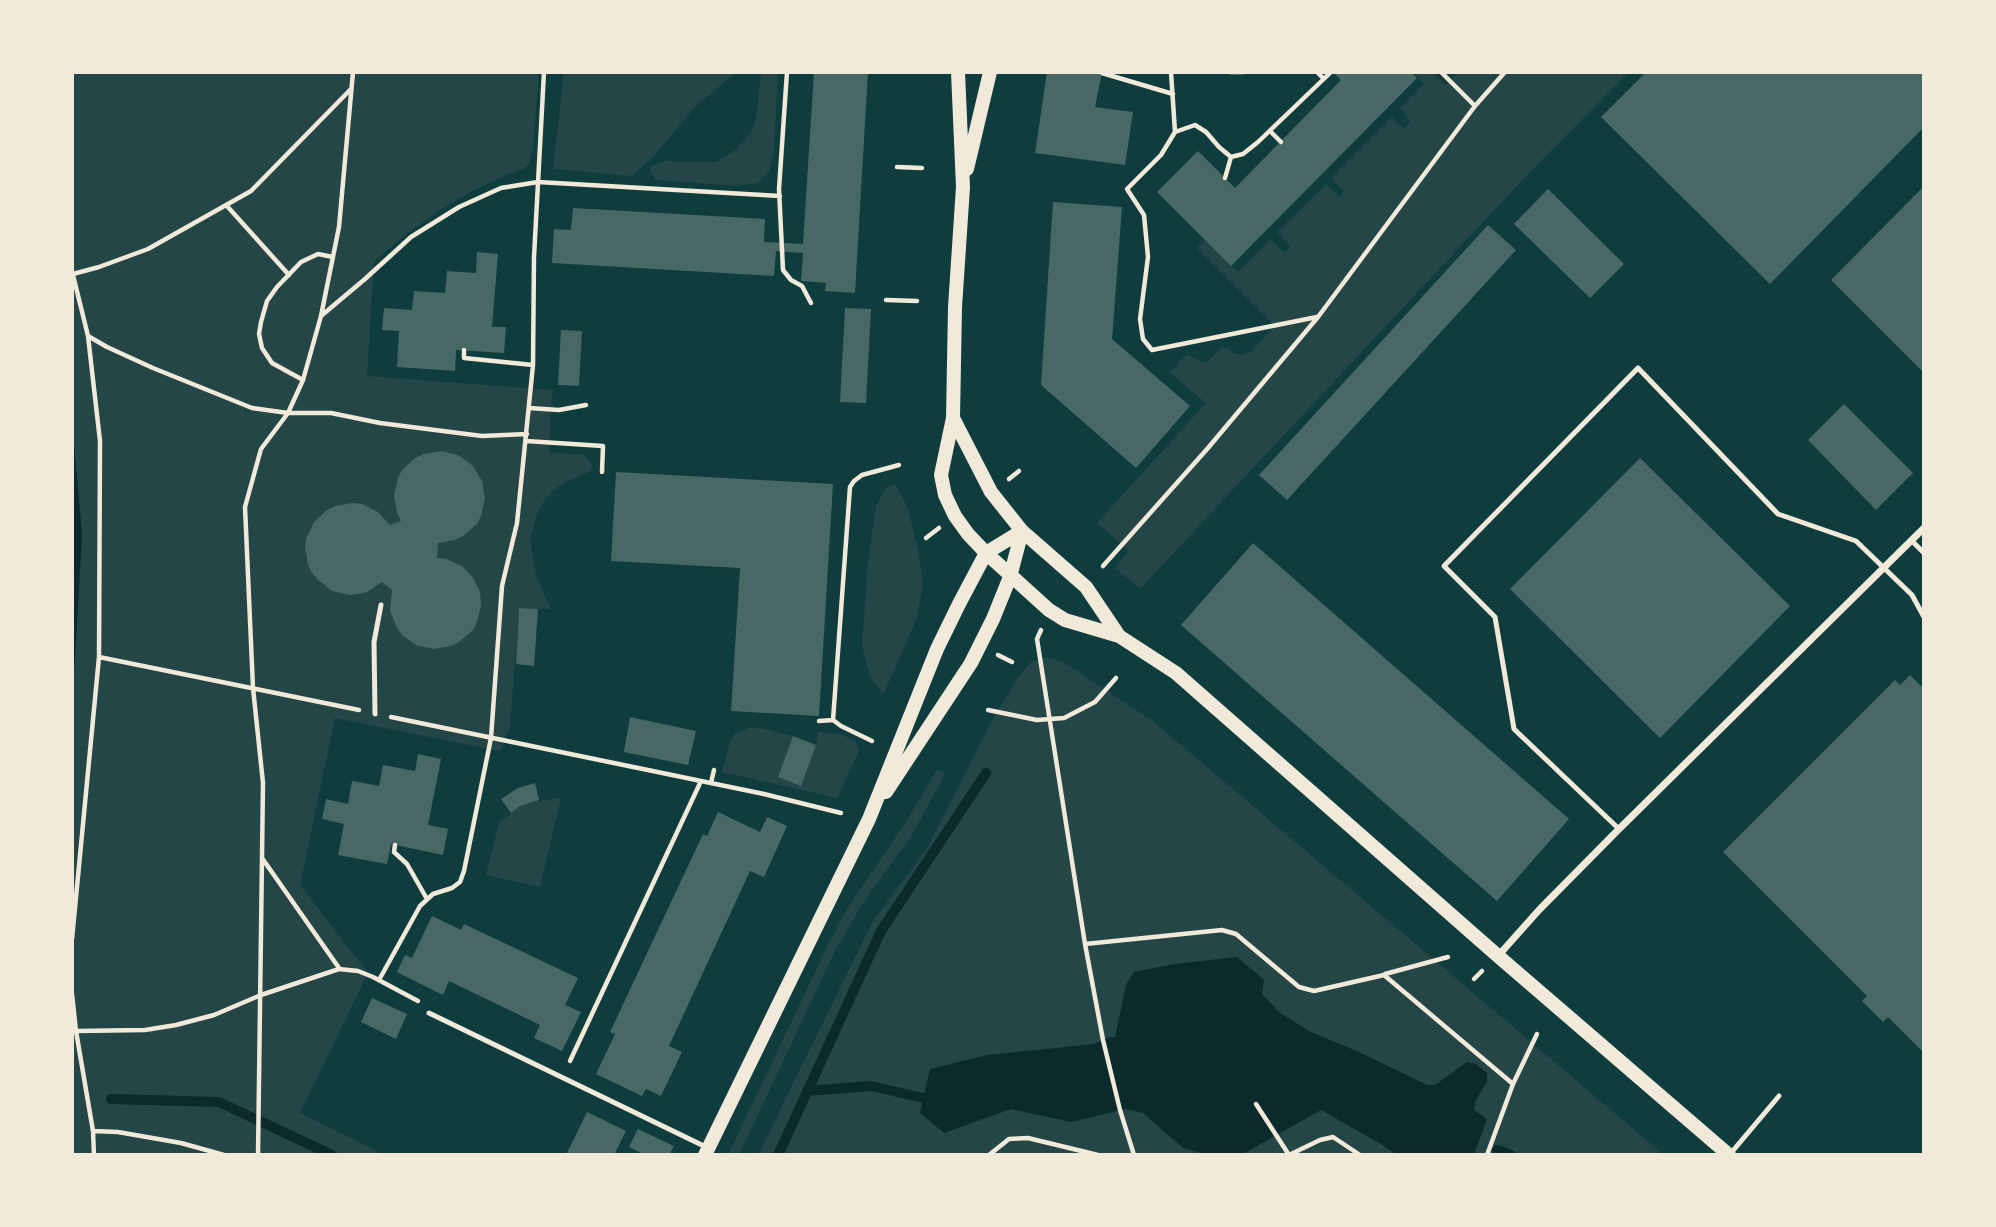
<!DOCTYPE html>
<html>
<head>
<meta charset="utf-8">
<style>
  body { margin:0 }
  #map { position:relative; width:1996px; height:1227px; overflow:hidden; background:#0f3d3e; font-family:Manrope,sans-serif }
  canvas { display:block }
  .frame { position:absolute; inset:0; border:74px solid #f1e9da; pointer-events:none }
</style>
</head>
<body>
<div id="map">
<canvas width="1996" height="1227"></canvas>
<div class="frame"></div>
</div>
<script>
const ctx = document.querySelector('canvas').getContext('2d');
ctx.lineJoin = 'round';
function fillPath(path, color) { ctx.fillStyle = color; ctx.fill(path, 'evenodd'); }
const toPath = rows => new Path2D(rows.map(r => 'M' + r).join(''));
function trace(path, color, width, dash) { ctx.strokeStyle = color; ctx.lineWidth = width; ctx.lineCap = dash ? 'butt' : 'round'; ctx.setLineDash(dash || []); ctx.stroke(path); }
fillPath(toPath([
  [72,72,539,72,533,148,529,164,523,169,509,174,470,192,441,210,409,232,374,261,367,376,552,390,549,452,584,455,592,465,591,470,585,474,567,481,554,490,544,501,537,514,531,537,532,554,537,578,551,609,519,608,510,727,500,751,335,718,300,885,368,973,300,1113,385,1155,72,1155,72,708,82,534,72,423],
  [564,72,736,72,694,108,654,156,632,176,553,169],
  [761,72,778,72,774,151,769,171,758,183,737,186,656,180,651,173,651,166,666,161,716,162,734,151,751,133,756,119],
  [1414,72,1432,72,1446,85,1459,72,1629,72,1530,172,1140,589,1115,568,1129,551,1097,523,1206,403,1170,373,1183,357,1188,355,1202,362,1209,360,1221,348,1228,348,1233,353,1241,355,1251,352,1277,323,1272,323,1197,248,1205,240,1238,272,1270,239,1285,253,1291,246,1277,232,1326,184,1339,197,1344,191,1331,178,1392,117,1404,129,1411,122,1400,108,1424,84],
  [895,484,907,506,918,550,923,585,916,620,884,693,882,693,870,677,862,645,868,561,876,506,886,488],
  [1046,658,1062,661,1154,722,1664,1155,758,1155,873,921,926,850,993,719,1018,677,1031,662],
  [748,728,761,728,793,736,816,745,818,732,841,734,856,742,859,751,837,798,722,772,730,741,734,734],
  [937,769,945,774,912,835,861,906,836,949,739,1155,728,1155,828,945,846,910,906,822],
  [561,798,540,887,486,875,499,823,520,806,530,802]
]), '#244646');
fillPath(toPath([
  [72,423,82,534,72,708],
  [1237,957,1264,980,1262,994,1280,1013,1311,1032,1359,1052,1427,1085,1435,1085,1467,1062,1476,1064,1487,1073,1487,1082,1475,1102,1474,1110,1487,1119,1474,1155,1397,1155,1381,1144,1321,1110,1241,1155,1208,1155,1183,1148,1143,1113,1126,1109,1071,1122,1011,1109,944,1133,920,1113,930,1069,987,1055,1094,1044,1110,1037,1115,1037,1126,985,1134,972,1175,964]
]), '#0a2a2b');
trace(toPath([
  [807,1091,871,1086,936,1101],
  [111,1099,219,1102,332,1155],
  [1497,1150,1511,1155],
  [778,1155,881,931,986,773]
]), '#0a2a2b', 10);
fillPath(toPath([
  [814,72,868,72,855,293,825,291,826,283,801,281,803,253,776,251,774,276,552,263,554,229,571,230,573,208,765,219,764,242,803,244],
  [1047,72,1102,72,1095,107,1133,112,1125,165,1035,153],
  [1333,72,1411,72,1417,78,1231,266,1157,192,1198,151,1235,188,1341,80],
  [1646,72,1924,72,1924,127,1770,284,1601,117],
  [1924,186,1924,373,1831,280],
  [1548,189,1624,264,1590,298,1514,224],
  [1053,202,1122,207,1112,339,1190,406,1136,468,1041,385],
  [1488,225,1516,250,1287,500,1259,475],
  [477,252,498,254,492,327,506,327,504,353,456,350,455,371,397,367,399,331,382,330,384,308,412,310,414,291,445,293,447,271,476,273],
  [845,308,871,309,866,403,840,402],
  [561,330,582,331,579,386,558,385],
  [1844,404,1913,473,1876,510,1808,440],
  [441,451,458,455,473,466,482,481,485,499,481,516,477,524,463,536,455,540,438,543,437,558,446,559,462,566,474,579,480,592,481,605,477,622,473,630,459,642,451,646,434,649,416,645,402,635,397,628,390,611,392,590,382,582,367,592,358,594,350,595,332,591,318,580,312,573,308,565,305,547,306,539,314,522,327,510,335,506,353,503,362,504,378,512,390,525,401,521,397,513,394,495,398,478,402,470,415,458,424,454],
  [1640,458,1790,606,1660,738,1510,589],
  [616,472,833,484,819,716,731,711,740,568,611,561],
  [1253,543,1569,819,1497,901,1181,625],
  [519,608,538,609,534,666,516,664],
  [1910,675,1924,689,1924,1053,1888,1017,1883,1022,1862,1001,1867,996,1723,852,1895,680,1900,685],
  [630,717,696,731,688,765,624,752],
  [793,736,816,745,801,786,778,777],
  [418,754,441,759,428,825,448,829,443,855,391,844,387,864,338,855,344,824,322,819,326,799,348,804,352,781,379,786,383,765,415,771],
  [535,783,539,800,520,806,511,813,501,799,518,788],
  [718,812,760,832,767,817,787,826,764,877,750,871,669,1046,682,1052,661,1096,646,1089,642,1096,596,1074,615,1034,610,1032,703,834,707,836],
  [432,916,461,930,464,924,578,978,565,1005,581,1012,562,1051,534,1038,540,1025,534,1022,449,981,443,995,397,972,405,955,412,958],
  [372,998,407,1014,396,1039,361,1022],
  [587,1112,626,1131,614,1155,566,1155],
  [638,1129,674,1146,669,1155,645,1155,629,1147]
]), '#486865');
trace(toPath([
  [787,72,779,189,783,270,791,280,802,286,811,303],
  [1171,72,1175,132,1161,155,1127,189,1144,215,1148,257,1140,319,1143,339,1152,350,1317,317],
  [1230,72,1244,72],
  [1317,72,1324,79],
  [1441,72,1475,106],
  [1102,73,1173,94],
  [1270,131,1281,142],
  [1175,132,1195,125,1206,132,1219,147,1231,157,1243,154,1258,142,1331,72],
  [897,167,922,168],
  [1225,178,1231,157],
  [227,206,289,275],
  [72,271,88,336,100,441,99,657,72,939],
  [73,274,99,267,148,249,251,191,351,89],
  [886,300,917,301],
  [321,316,365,279,411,237,459,207,501,188,538,182,780,196],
  [88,336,107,347,153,368,252,408,288,413,331,413,380,423,482,436,527,434],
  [464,350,464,358,533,365],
  [303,380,272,363,262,348,259,334,261,322,267,301,277,287,301,262,318,254,333,257],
  [529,408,559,410,586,405],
  [526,441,603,446,602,472],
  [1009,479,1019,471],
  [926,538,939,528],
  [1103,566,1208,448,1318,317,1475,106,1505,72],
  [1041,630,1037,639,1085,944,1103,1040,1120,1110,1134,1155],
  [998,655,1012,662],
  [99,657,359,710],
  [988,710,1037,720,1064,718,1095,702,1116,678],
  [391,717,764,794,841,813],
  [819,721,833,720],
  [872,741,841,726,833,720,850,487,854,481,862,475,899,465],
  [711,783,714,770],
  [395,845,394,852,407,864,427,899],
  [262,858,339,968],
  [1085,944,1222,930,1236,934,1299,987,1314,991,1384,975,1513,1084],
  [1385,974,1448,957],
  [1474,979,1482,971],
  [379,980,420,906,433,894,452,888,460,882,464,871,491,738,502,586,517,523,533,365,534,257,544,72],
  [72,994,76,1031,93,1131,94,1155],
  [76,1031,145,1030,176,1025,214,1015,261,995,339,969,358,971,373,977,418,1001],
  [570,1061,701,781],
  [1256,1104,1289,1155,1320,1140,1333,1137,1360,1155],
  [93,1131,118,1132,181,1143,224,1155],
  [258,1155,263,783,253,688,245,507,261,449,288,413,303,380,321,316,339,227,353,72],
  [989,1155,1009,1139,1028,1138,1098,1155],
  [1487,1155,1513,1084,1537,1034]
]), '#f1e9da', 4.5);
trace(toPath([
  [1912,541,1924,553],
  [375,714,374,642,381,605],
  [1619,829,1514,729,1495,617,1444,566,1638,368,1778,514,1856,541,1912,595,1924,617],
  [429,1013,706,1147],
  [1731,1153,1779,1096]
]), '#f1e9da', 5);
trace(toPath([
  [1498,956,1539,910,1619,829,1924,528]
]), '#f1e9da', 7);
trace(toPath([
  [958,72,963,187,955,307,953,418,941,475,945,495,955,516,968,534,986,553,1049,610,1065,620,1119,636,1176,673,1498,956,1729,1155],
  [967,169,990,72],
  [953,418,991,492,1022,531,1086,587,1119,636],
  [886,792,971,663,993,619,1010,577,1022,531],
  [705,1155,869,819,937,649,959,604,986,553,1022,531]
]), '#f1e9da', 14);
</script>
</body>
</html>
